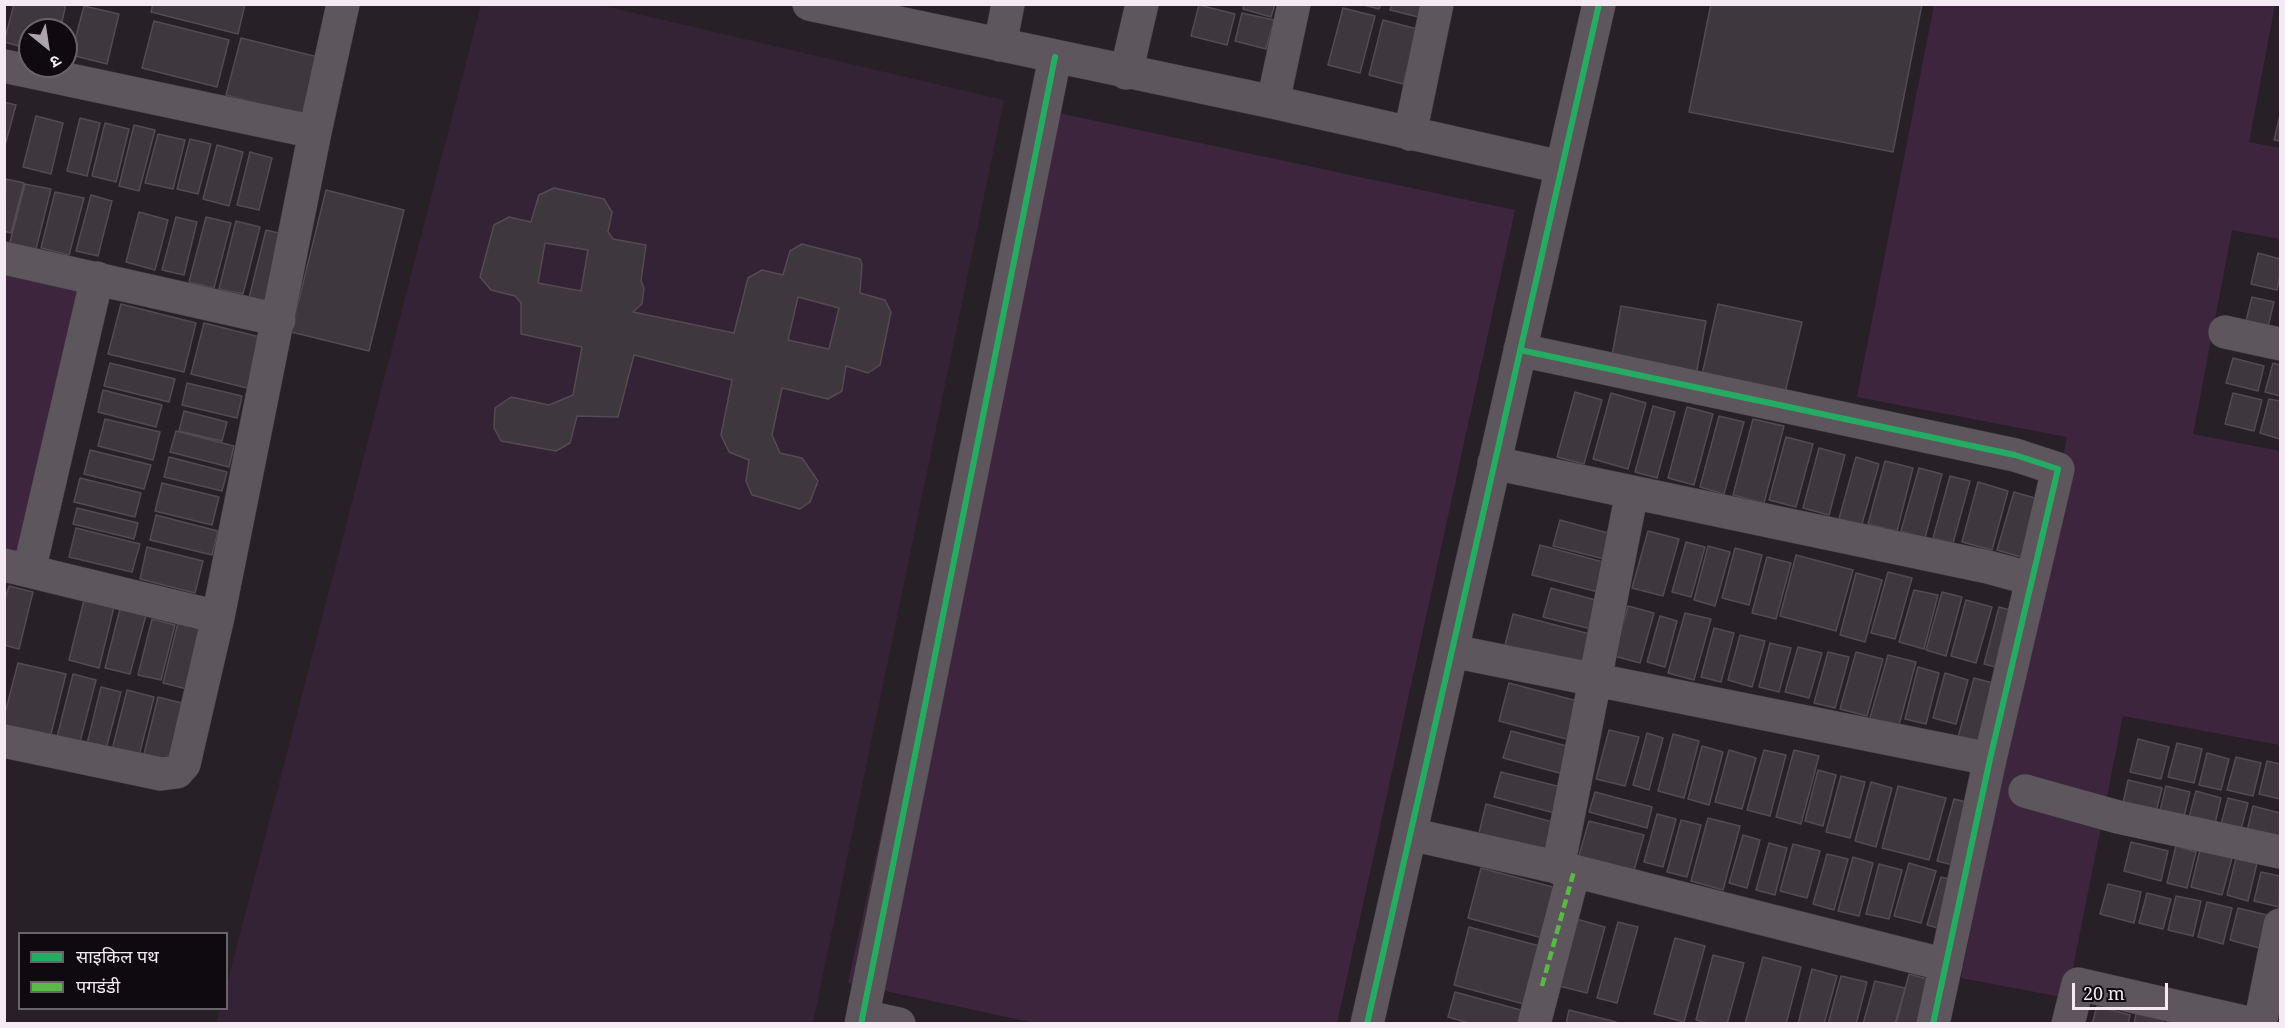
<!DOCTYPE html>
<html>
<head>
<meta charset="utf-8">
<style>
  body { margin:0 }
  #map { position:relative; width:2285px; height:1028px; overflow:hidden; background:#272027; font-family:"Noto Serif","Noto Sans Devanagari",serif }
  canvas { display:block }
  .frame { position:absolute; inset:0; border:6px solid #f3eaf3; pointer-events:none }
  .legend { position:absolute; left:18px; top:932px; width:210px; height:78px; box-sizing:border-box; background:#0f0a0f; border:2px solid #6a646a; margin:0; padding:8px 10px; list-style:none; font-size:18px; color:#f3eaf3 }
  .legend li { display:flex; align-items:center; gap:12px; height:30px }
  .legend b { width:30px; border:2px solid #6a646a }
  .north { position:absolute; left:18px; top:18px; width:60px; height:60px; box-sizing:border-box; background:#0f0a0f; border:2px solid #6a646a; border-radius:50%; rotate:150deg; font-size:16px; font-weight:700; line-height:24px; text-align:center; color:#f3eaf3 }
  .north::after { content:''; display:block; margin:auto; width:21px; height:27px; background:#aca3ac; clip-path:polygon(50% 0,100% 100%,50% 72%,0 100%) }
  .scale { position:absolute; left:2072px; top:983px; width:96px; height:27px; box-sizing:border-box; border:3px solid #f3eaf3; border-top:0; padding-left:8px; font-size:18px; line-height:21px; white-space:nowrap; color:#f3eaf3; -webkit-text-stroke:4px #0f0a0f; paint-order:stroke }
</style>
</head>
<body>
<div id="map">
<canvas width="2285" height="1028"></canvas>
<div class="frame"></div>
<ul class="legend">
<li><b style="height:8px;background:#26ab63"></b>साइकिल पथ</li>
<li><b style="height:8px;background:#58b947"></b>पगडंडी</li>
</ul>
<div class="north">उ</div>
<div class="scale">20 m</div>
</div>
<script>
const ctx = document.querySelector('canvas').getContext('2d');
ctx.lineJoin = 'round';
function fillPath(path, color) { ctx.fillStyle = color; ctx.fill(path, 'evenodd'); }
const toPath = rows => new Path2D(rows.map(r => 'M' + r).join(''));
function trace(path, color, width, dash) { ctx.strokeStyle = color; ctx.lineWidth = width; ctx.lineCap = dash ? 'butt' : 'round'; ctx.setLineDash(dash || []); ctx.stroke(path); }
fillPath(toPath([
  [481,5,600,5,1004,100,813,1023,216,1024,220,1009,226,1008,227,984]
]), '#342334');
fillPath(toPath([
  [1934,5,2275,5,2249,142,2280,148,2280,239,2232,230,2193,434,2280,451,2280,745,2123,716,2067,998,1961,978,2067,437,1857,397],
  [1040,109,1515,210,1337,1023,1035,1023,848,983],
  [5,275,78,291,18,555,5,552]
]), '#3d263d');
const building = toPath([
  [14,4,66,4,60,30,30,30,30,49,4,42,14,4],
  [153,4,245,4,238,34,151,12,153,4],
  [1244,4,1275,4,1271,17,1243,9,1244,4],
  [1360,4,1381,4,1379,9,1360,4],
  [1392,4,1429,4,1426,19,1390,10,1392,4],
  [1711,4,1922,4,1893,152,1689,112,1711,4],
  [1199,5,1235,14,1227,45,1191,36,1199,5],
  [84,6,119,14,107,64,71,55,84,6],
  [1343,8,1375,16,1360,73,1328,65,1343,8],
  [1242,13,1274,20,1266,49,1235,41,1242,13],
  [1383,20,1417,29,1403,84,1369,75,1383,20],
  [154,21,229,40,217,87,142,68,154,21],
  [241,38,322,58,307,116,226,95,241,38],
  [4,102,16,105,4,149,4,102],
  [2280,115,2280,141,2274,140,2280,115],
  [36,116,63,123,51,174,23,167,36,116],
  [80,118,100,123,87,176,67,171,80,118],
  [105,123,129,129,116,182,92,176,105,123],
  [134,125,155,130,139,191,119,186,134,125],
  [158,134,185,140,173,189,145,183,158,134],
  [190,139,211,144,198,194,177,189,190,139],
  [217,145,243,152,229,206,203,199,217,145],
  [250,152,272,158,259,210,237,205,250,152],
  [6,179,24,183,11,233,4,231,6,179],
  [25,184,51,189,34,257,8,250,25,184],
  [554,188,604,199,612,212,608,232,613,239,646,245,641,281,644,288,642,304,633,312,734,333,748,278,762,270,783,275,790,251,802,244,860,259,862,264,860,293,885,300,891,312,880,365,868,373,846,366,842,391,828,399,782,388,772,435,780,453,802,458,818,481,810,502,800,509,752,495,746,481,749,460,729,452,721,435,732,380,634,355,618,417,577,416,570,443,556,451,501,441,494,428,495,408,511,397,549,405,573,395,582,347,521,334,521,303,515,296,491,290,480,277,494,225,509,217,531,222,539,195,554,188],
  [545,243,588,250,581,291,538,283,545,243],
  [798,297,839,308,829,349,788,340,798,297],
  [326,190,404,210,369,351,291,332,326,190],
  [55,192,84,198,69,255,41,248,55,192],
  [91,195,112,201,98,256,76,251,91,195],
  [139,212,168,220,155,270,126,262,139,212],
  [176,217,197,222,184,275,162,270,176,217],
  [206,217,231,223,214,288,189,282,206,217],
  [236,221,260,227,243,294,219,289,236,221],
  [266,230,287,235,270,302,249,298,266,230],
  [2258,253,2280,259,2280,275,2277,290,2251,284,2258,253],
  [2252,297,2274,302,2266,335,2244,329,2252,297],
  [121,304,196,323,184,372,108,354,121,304],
  [1718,304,1802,322,1784,397,1701,379,1718,304],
  [1621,306,1706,321,1695,381,1610,367,1621,306],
  [204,323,272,340,259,391,191,374,204,323],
  [2233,358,2264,366,2258,391,2226,383,2233,358],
  [110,363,175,379,169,402,104,386,110,363],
  [2273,363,2280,365,2280,396,2265,392,2273,363],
  [187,383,242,396,237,418,182,405,187,383],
  [103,390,162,405,156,427,98,412,103,390],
  [1575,392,1602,400,1584,464,1557,457,1575,392],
  [1611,393,1646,403,1628,469,1593,459,1611,393],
  [2233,393,2262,400,2254,431,2225,424,2233,393],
  [2269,399,2280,401,2280,439,2260,433,2269,399],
  [1653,406,1675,412,1657,478,1635,472,1653,406],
  [1687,407,1713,414,1694,485,1668,478,1687,407],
  [184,411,227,422,222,441,179,431,184,411],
  [1719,416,1744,422,1724,494,1700,487,1719,416],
  [105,419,160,432,153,460,98,446,105,419],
  [1753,419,1784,426,1764,503,1733,495,1753,419],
  [176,431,234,446,229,467,170,452,176,431],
  [1786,437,1813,444,1796,507,1769,500,1786,437],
  [1819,448,1845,455,1829,515,1803,508,1819,448],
  [90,450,151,465,144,489,84,474,90,450],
  [169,457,227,472,222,491,164,477,169,457],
  [1856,457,1879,464,1862,524,1839,519,1856,457],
  [1885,461,1913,468,1897,531,1868,524,1885,461],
  [1919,468,1942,474,1925,538,1901,531,1919,468],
  [1950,476,1970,481,1953,543,1933,538,1950,476],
  [80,478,141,493,135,517,74,502,80,478],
  [1978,482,2008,491,1992,550,1962,542,1978,482],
  [162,483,219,497,212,525,155,511,162,483],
  [2014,492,2049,502,2031,560,1997,550,2014,492],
  [77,508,138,523,134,539,73,524,77,508],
  [156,515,218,531,212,555,150,540,156,515],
  [1560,520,1619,536,1612,561,1553,546,1560,520],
  [76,528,140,544,132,572,69,557,76,528],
  [1648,531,1679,539,1663,596,1632,588,1648,531],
  [1686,542,1705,547,1691,597,1672,592,1686,542],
  [1540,545,1614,565,1606,594,1532,575,1540,545],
  [1708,546,1730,552,1715,606,1694,600,1708,546],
  [147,547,203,561,195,593,140,579,147,547],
  [1735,548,1762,555,1749,605,1722,598,1735,548],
  [1796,555,1853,570,1836,631,1780,616,1796,555],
  [1767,557,1791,563,1776,619,1752,613,1767,557],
  [1888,572,1912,578,1895,639,1871,633,1888,572],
  [1856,573,1882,580,1865,642,1840,635,1856,573],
  [9,586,33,592,19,649,4,645,4,602,9,586],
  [1551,588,1603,602,1595,630,1543,617,1551,588],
  [1914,590,1938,595,1924,649,1899,642,1914,590],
  [1942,592,1962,597,1946,656,1926,650,1942,592],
  [84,600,114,607,99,668,69,660,84,600],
  [1966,600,1992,607,1976,663,1951,656,1966,600],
  [1628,606,1654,613,1640,663,1614,656,1628,606],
  [1999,607,2021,613,2006,670,1984,664,1999,607],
  [120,609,146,615,130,674,105,668,120,609],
  [1685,613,1711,619,1694,680,1668,673,1685,613],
  [1513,614,1590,634,1581,665,1505,645,1513,614],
  [1660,616,1677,621,1665,667,1647,662,1660,616],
  [152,619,175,625,161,680,138,675,152,619],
  [178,623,210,631,195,691,163,683,178,623],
  [1714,628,1734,633,1721,682,1701,677,1714,628],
  [1740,635,1765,641,1752,687,1728,680,1740,635],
  [1770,643,1791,648,1779,692,1759,687,1770,643],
  [1798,647,1822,653,1809,698,1785,692,1798,647],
  [1828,652,1849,657,1835,708,1814,703,1828,652],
  [1856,652,1883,659,1867,716,1840,709,1856,652],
  [1888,655,1916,662,1898,729,1869,721,1888,655],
  [18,663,66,674,50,738,4,727,4,717,18,663],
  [1918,667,1939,673,1926,724,1905,719,1918,667],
  [1945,673,1968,680,1956,724,1933,718,1945,673],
  [73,674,96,680,79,746,56,741,73,674],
  [1974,678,1997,684,1981,747,1957,741,1974,678],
  [1509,683,1585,703,1574,741,1499,721,1509,683],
  [101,687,121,692,106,749,87,744,101,687],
  [127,690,154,697,138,760,111,754,127,690],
  [158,697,186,704,170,769,142,762,158,697],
  [1609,730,1639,737,1625,786,1596,779,1609,730],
  [1511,731,1574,748,1567,775,1503,758,1511,731],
  [1647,733,1663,738,1649,790,1633,785,1647,733],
  [1673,734,1699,741,1684,798,1658,791,1673,734],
  [2138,739,2169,747,2161,779,2130,772,2138,739],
  [2177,743,2202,749,2194,783,2168,777,2177,743],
  [1702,746,1723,752,1709,805,1688,799,1702,746],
  [1729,750,1756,758,1742,809,1715,802,1729,750],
  [1764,750,1786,755,1770,816,1747,810,1764,750],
  [1794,750,1819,756,1801,824,1776,817,1794,750],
  [2207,753,2229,759,2221,790,2199,785,2207,753],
  [2236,757,2261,763,2253,796,2227,790,2236,757],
  [2267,761,2280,764,2280,799,2259,794,2267,761],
  [1818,770,1836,775,1823,826,1805,821,1818,770],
  [1501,772,1569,789,1562,815,1494,797,1501,772],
  [1841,776,1865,782,1850,838,1826,832,1841,776],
  [2128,780,2162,788,2155,816,2122,808,2128,780],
  [1871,782,1892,788,1876,847,1855,841,1871,782],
  [1898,786,1946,798,1929,860,1882,848,1898,786],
  [2166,786,2190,792,2182,825,2158,819,2166,786],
  [2196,791,2221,798,2213,832,2187,825,2196,791],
  [1595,792,1652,807,1647,828,1589,812,1595,792],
  [2228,798,2248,803,2239,837,2219,832,2228,798],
  [1954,799,1974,804,1957,866,1937,861,1954,799],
  [1486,804,1560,824,1552,857,1478,837,1486,804],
  [2253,806,2280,813,2280,844,2246,835,2253,806],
  [1657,814,1676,819,1663,867,1644,862,1657,814],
  [1708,818,1740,826,1723,890,1691,881,1708,818],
  [1681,820,1701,825,1687,877,1667,872,1681,820],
  [1589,821,1644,835,1633,874,1578,859,1589,821],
  [1743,835,1760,840,1747,888,1729,883,1743,835],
  [2131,842,2168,851,2161,881,2124,871,2131,842],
  [1769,843,1787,848,1775,895,1756,890,1769,843],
  [1793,844,1820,851,1807,898,1780,891,1793,844],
  [2176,846,2196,852,2187,888,2167,883,2176,846],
  [2200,850,2232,858,2222,895,2191,887,2200,850],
  [1827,854,1848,859,1834,910,1813,904,1827,854],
  [1853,857,1873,863,1859,916,1838,911,1853,857],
  [2236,858,2257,863,2248,901,2227,895,2236,858],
  [1909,863,1936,871,1921,923,1894,916,1909,863],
  [1879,864,1902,870,1889,919,1866,914,1879,864],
  [1481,868,1564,890,1550,940,1468,918,1481,868],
  [2261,872,2280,876,2279,907,2254,901,2261,872],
  [1941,877,1962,882,1949,931,1927,925,1941,877],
  [2108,884,2141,892,2134,923,2100,914,2108,884],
  [2147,893,2171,899,2163,929,2139,923,2147,893],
  [2176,896,2201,901,2193,936,2168,930,2176,896],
  [2207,902,2232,908,2223,944,2198,937,2207,902],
  [2238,908,2271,916,2263,949,2230,940,2238,908],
  [1569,917,1605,927,1587,993,1551,984,1569,917],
  [1618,922,1638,927,1617,1003,1597,998,1618,922],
  [1469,927,1547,948,1531,1006,1454,985,1469,927],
  [1675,938,1705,946,1684,1022,1654,1014,1675,938],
  [1713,955,1744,963,1727,1024,1711,1024,1696,1020,1713,955],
  [1763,957,1801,967,1786,1024,1745,1024,1763,957],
  [1812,969,1837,976,1824,1024,1798,1024,1812,969],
  [1909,974,1941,983,1930,1024,1896,1024,1909,974],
  [1841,976,1867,982,1856,1024,1828,1024,1841,976],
  [1875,981,1905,988,1895,1024,1863,1024,1875,981],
  [1455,992,1528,1012,1525,1024,1472,1024,1448,1017,1455,992],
  [2097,1006,2130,1015,2128,1024,2092,1024,2097,1006],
  [1569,1010,1616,1022,1616,1024,1566,1024,1569,1010],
  [2136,1014,2163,1020,2162,1024,2134,1024,2136,1014]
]);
fillPath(building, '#3e383e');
trace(building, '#524b52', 1.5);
const street = toPath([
  [809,4,1273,102,1561,167],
  [1000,45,1008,4],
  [4,66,315,132],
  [1126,73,1142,4],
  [1273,102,1294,4],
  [1410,134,1437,4],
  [4,258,279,320],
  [2225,332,2280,344],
  [1520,350,2015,455,2058,469,1990,759,1933,1024],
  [1494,463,1988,567,2032,579],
  [4,565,218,617],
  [29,571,97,278],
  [1452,651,1990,759],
  [4,741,161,774,177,772,184,764,218,617,315,132,343,4],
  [2025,791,2118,817,2280,852],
  [1410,834,1574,871,1946,965],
  [1558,868,1632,492],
  [863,1016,899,1024],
  [861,1024,1055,57],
  [1367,1024,1599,4],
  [1534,1024,1574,871],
  [2068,1024,2078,984,2253,1024],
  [2260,1024,2280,925]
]);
trace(street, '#413b41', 34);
trace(street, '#5d575d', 33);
trace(toPath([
  [1542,986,1574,871]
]), '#58b947', 4.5, [9, 4.5]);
trace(toPath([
  [1520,350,2015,455,2058,469,1990,759,1933,1024],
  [861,1024,1055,57],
  [1367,1024,1599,4]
]), '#26ab63', 6);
</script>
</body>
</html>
